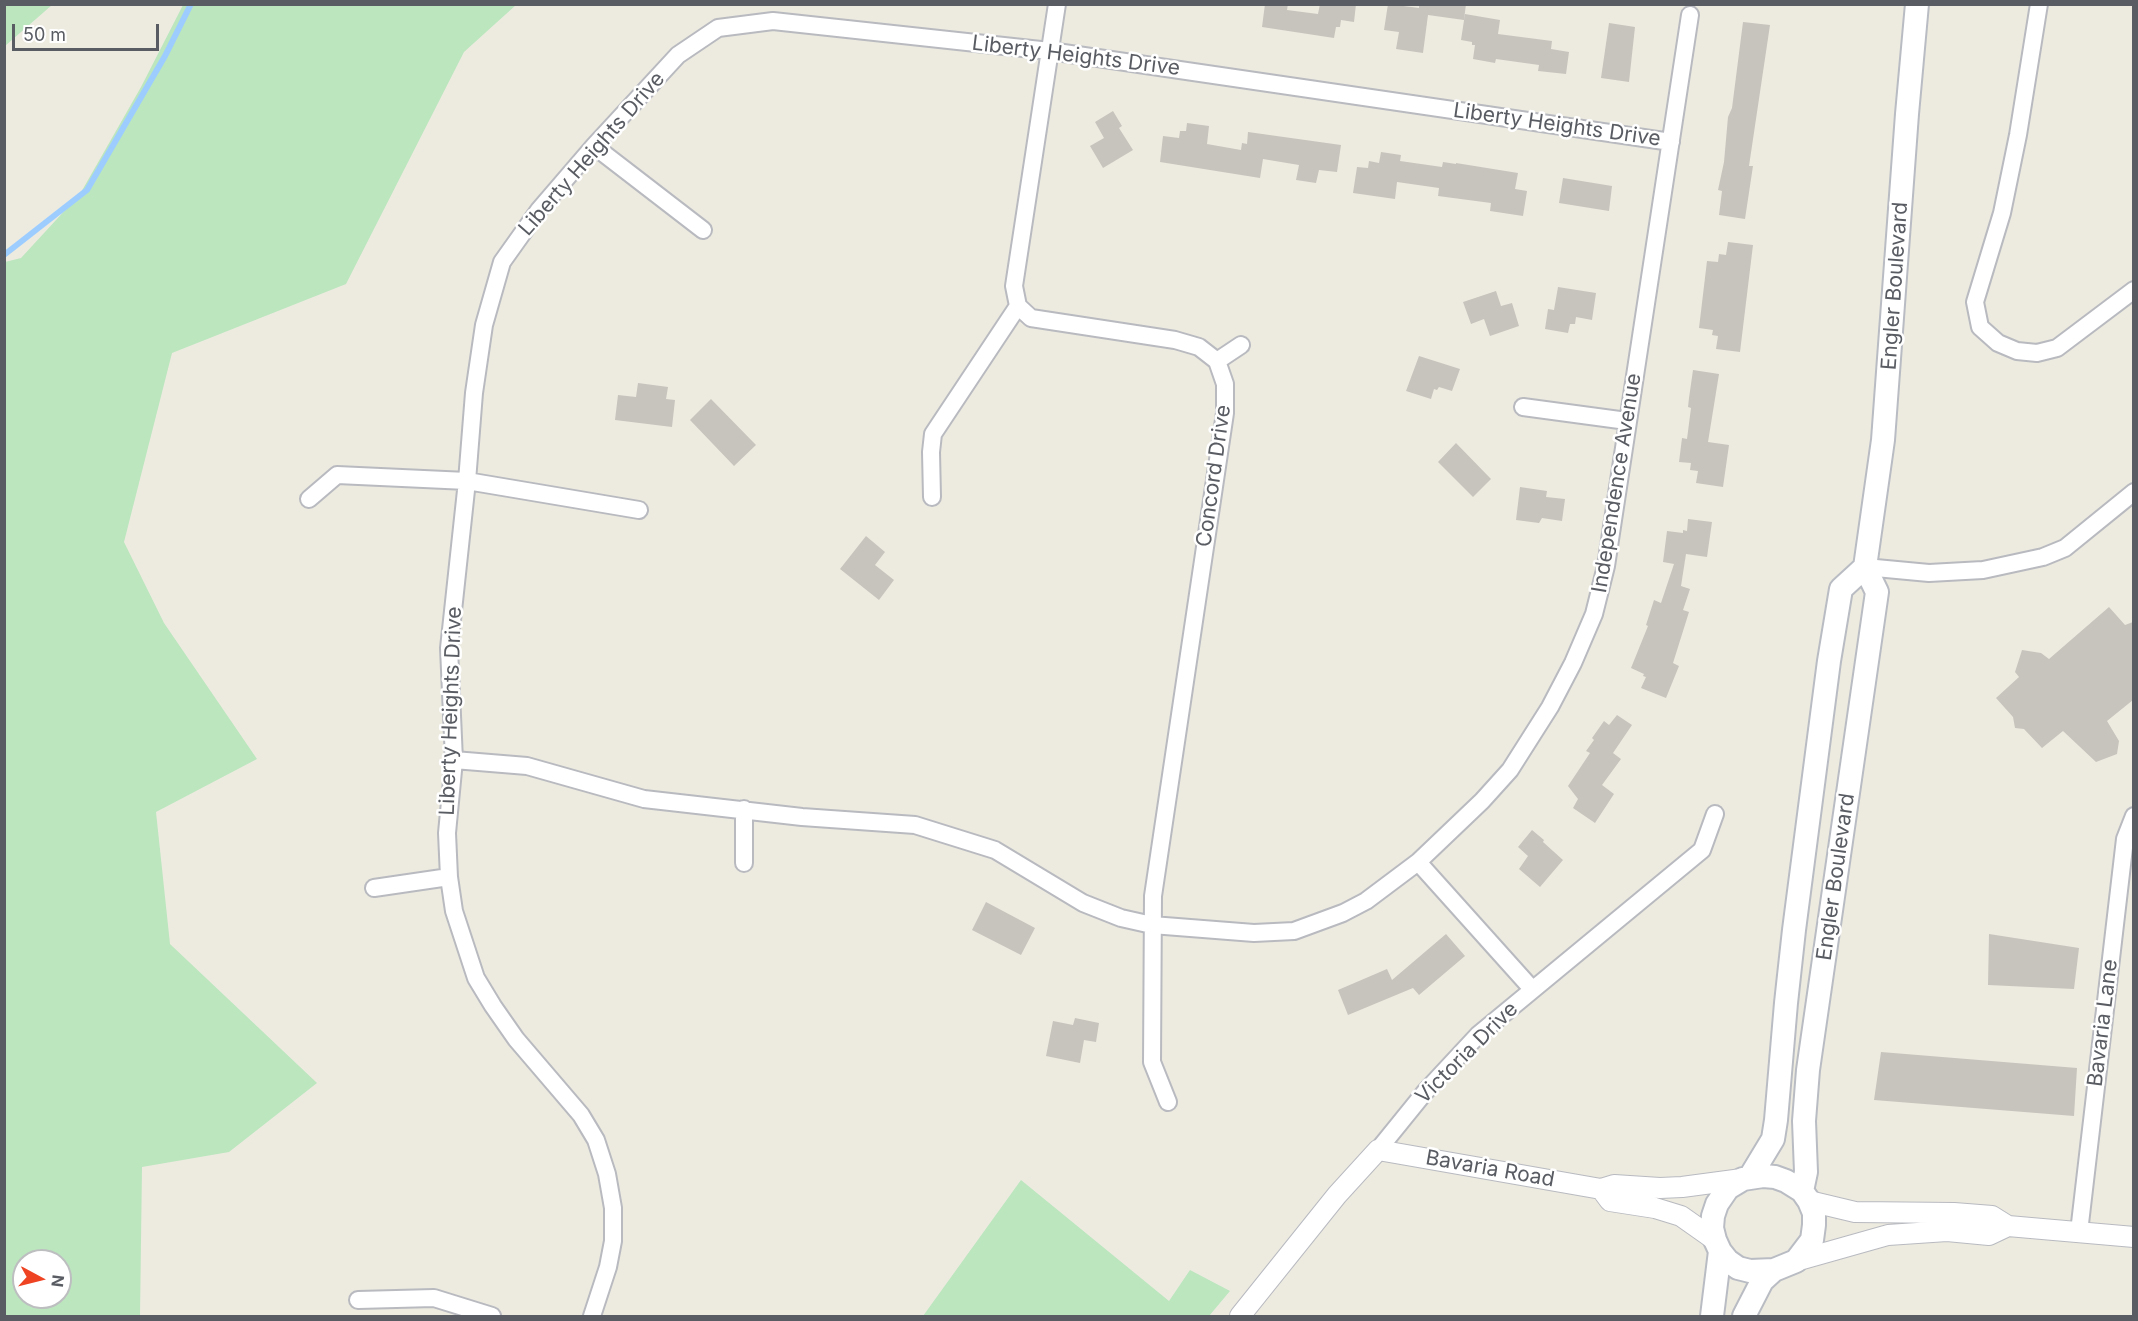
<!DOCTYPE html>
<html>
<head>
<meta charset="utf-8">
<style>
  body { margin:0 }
  #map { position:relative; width:2138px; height:1321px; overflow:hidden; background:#edebe0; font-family:Inter,sans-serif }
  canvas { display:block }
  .frame { position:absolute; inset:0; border:6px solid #595c62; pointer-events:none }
  .north { position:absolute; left:12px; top:1249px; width:60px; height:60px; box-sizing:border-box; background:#fff; border:2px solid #bdbec0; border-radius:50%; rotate:97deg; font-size:16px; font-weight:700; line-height:24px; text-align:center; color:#595c62 }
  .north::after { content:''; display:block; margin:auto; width:21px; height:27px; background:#ef4424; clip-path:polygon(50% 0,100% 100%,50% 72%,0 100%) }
  .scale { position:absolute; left:12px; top:24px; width:147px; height:27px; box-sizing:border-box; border:3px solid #595c62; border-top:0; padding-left:8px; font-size:18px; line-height:21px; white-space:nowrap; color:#595c62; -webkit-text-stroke:4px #fff; paint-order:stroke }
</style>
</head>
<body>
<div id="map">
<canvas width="2138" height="1321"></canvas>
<div class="frame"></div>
<div class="north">N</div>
<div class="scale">50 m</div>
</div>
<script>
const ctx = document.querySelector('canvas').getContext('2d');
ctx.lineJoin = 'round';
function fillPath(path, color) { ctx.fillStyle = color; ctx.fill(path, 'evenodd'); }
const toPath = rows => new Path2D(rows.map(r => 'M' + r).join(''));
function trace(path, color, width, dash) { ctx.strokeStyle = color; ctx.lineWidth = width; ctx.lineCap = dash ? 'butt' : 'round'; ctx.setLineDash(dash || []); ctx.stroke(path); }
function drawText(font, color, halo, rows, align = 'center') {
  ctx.font = font + ' Inter,sans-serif'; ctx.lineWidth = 5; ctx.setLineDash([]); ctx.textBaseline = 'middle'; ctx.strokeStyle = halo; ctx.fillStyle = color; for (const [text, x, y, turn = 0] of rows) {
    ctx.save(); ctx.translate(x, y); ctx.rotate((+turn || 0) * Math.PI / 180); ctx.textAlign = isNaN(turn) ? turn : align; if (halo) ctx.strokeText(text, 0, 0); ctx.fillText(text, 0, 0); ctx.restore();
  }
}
fillPath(toPath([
  [5,4,52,4,52,5,5,46],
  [183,5,516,5,464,52,346,284,172,353,124,542,164,623,257,759,156,812,170,944,317,1083,229,1152,142,1167,140,1316,5,1316,5,262,21,258,80,194,141,87],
  [24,1261,60,1261,60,1297,24,1297],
  [1021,1180,1169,1301,1190,1270,1230,1291,1209,1316,923,1316]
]), '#bbe6be');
trace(toPath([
  [4,255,87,190,165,56,191,4]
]), '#9dcdff', 6);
fillPath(toPath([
  [1265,4,1288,4,1287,10,1318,14,1320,4,1356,4,1354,22,1341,20,1340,27,1336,27,1334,38,1262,27],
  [1388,4,1419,8,1419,4,1466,4,1464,20,1428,15,1423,53,1396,49,1399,32,1384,30],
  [1465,14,1500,20,1498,34,1552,41,1551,49,1569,52,1566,74,1538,71,1539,65,1496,59,1495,63,1473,59,1475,45,1472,45,1472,42,1461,40],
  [1743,22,1770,25,1749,166,1753,166,1745,219,1719,215,1722,191,1718,190,1724,162,1728,117,1732,108],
  [1609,23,1635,27,1629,82,1601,78],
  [1113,111,1122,126,1119,128,1133,150,1103,168,1090,146,1104,138,1095,122],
  [1187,123,1209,126,1207,144,1241,150,1242,143,1247,144,1248,132,1341,145,1337,172,1319,170,1316,183,1296,180,1299,165,1263,159,1260,178,1160,162,1163,136,1179,138,1180,131,1186,131],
  [1381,152,1401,155,1400,161,1442,167,1443,162,1456,164,1456,163,1518,173,1515,189,1527,191,1523,216,1490,211,1491,203,1438,196,1439,188,1397,182,1395,199,1353,193,1357,167,1368,168,1369,161,1379,163],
  [1563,178,1612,186,1609,211,1559,203],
  [1728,242,1753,245,1740,352,1716,349,1718,336,1712,335,1713,330,1699,328,1707,261,1718,262,1719,254,1726,255],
  [1558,287,1596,293,1592,320,1576,317,1575,324,1570,324,1568,333,1545,329,1548,309,1554,310],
  [1496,291,1501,306,1512,303,1519,326,1490,336,1484,319,1471,324,1463,302],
  [1419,356,1460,369,1452,391,1439,387,1437,390,1434,389,1431,399,1406,391],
  [1693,370,1719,374,1708,442,1729,445,1723,487,1696,483,1698,471,1690,470,1691,463,1679,462,1682,438,1687,439,1691,408,1688,407,1689,398],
  [638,383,668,387,666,399,675,400,672,427,615,420,618,395,636,397],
  [711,399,756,445,734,466,690,420],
  [1456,443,1491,479,1473,497,1438,462],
  [1520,487,1547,491,1546,497,1565,499,1562,521,1542,518,1539,523,1516,520],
  [1688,519,1712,522,1707,557,1686,554,1681,586,1690,589,1683,610,1689,612,1673,663,1679,666,1666,698,1641,688,1646,677,1643,676,1644,674,1631,668,1648,626,1646,625,1654,600,1661,603,1674,564,1663,562,1667,531,1683,533,1683,530,1687,531],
  [866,536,885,552,875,565,894,580,879,600,840,569],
  [2109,607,2125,625,2133,622,2133,700,2107,721,2119,741,2117,754,2096,762,2063,731,2042,748,2024,729,2015,728,2013,717,1996,698,2019,677,2015,672,2022,650,2041,653,2049,659],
  [1617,715,1632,725,1613,753,1621,759,1602,785,1614,794,1595,823,1573,808,1578,799,1568,786,1590,753,1586,751,1594,740,1592,738,1604,721,1609,725],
  [1532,830,1544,840,1543,842,1563,860,1540,887,1519,869,1528,856,1518,847],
  [986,902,1035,928,1021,955,972,930],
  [1446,934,1465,956,1419,995,1413,988,1348,1015,1338,990,1387,969,1392,980],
  [1989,934,2079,948,2074,989,1988,985],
  [1075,1018,1099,1023,1096,1042,1084,1040,1080,1063,1046,1056,1053,1021,1073,1025],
  [1881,1052,2077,1068,2074,1116,1874,1100]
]), '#c7c4bd');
const minor = toPath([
  [1057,4,1014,286,1018,306,1031,318,1175,340,1199,347,1217,361,1225,384,1225,413,1153,896,1152,1062,1168,1102],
  [2039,4,2018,135,2002,213,1975,302,1980,327,1998,343,2017,351,2037,353,2057,348,2134,290],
  [594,146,703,230],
  [1217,361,1241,345],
  [1523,407,1627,421],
  [932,497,931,452,933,434,1018,306],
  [309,499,337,475,467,481,639,510],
  [1865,567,1929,573,1983,570,2043,557,2065,548,2134,492],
  [454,760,527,766,644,799,802,817,915,825,995,850,1083,903,1121,918,1152,925,1254,933,1294,931,1343,913,1366,901,1418,862,1482,801,1510,770,1550,707,1573,663,1594,614,1606,566,1690,15],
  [1418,862,1532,989],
  [744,863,744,809],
  [374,888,449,877],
  [1378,1150,1425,1092,1478,1035,1702,850,1715,814],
  [2079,1232,2125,839,2134,816],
  [358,1300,434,1298,492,1316],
  [592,1316,608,1267,613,1241,613,1208,607,1174,596,1140,581,1115,516,1039,493,1006,476,978,454,911,449,877,447,833,454,760,449,648,467,481,474,393,484,325,502,262,539,210,594,146,678,55,718,28,773,21,1050,51,1671,142]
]);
const tertiary = toPath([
  [1601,1189,1610,1201,1655,1208,1681,1216,1715,1240],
  [1809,1201,1855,1212,1954,1213,1992,1216,2008,1226,2134,1237],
  [1796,1261,1888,1235,1947,1231,1989,1235,2008,1226],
  [1240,1316,1337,1195,1378,1150,1601,1189,1614,1185,1660,1188,1682,1187,1742,1179]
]);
const secondary = toPath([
  [1763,1176,1775,1177,1786,1181,1802,1191,1809,1201,1814,1213,1814,1225,1812,1240,1796,1261,1774,1270,1750,1271,1738,1268,1728,1261,1720,1251,1715,1240,1712,1228,1713,1216,1717,1204,1728,1188,1743,1179,1763,1176],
  [1750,1177,1773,1139,1776,1120,1786,1003,1794,930,1829,661,1841,589,1865,567],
  [1802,1191,1806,1172,1804,1121,1808,1070,1877,592,1865,567,1883,440,1907,114,1917,4],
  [1712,1316,1720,1251],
  [1744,1316,1762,1281,1774,1270]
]);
trace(minor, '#b8bac0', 20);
trace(tertiary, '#b8bac0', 22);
trace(secondary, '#b9bcc3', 26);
trace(minor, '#fff', 16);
trace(tertiary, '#fff', 20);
trace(secondary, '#fff', 22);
drawText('21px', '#595c62', '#fff', [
  ["Liberty Heights Drive",1076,56,7],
  ["Liberty Heights Drive",1557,125,8],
  ["Liberty Heights Drive",592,154,-49],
  ["Engler Boulevard",1895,286,-86],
  ["Concord Drive",1214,476,-82],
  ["Independence Avenue",1617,483,-81],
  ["Liberty Heights Drive",451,711,-88],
  ["Engler Boulevard",1836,877,-82],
  ["Bavaria Lane",2103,1023,-83],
  ["Victoria Drive",1467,1053,-45],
  ["Bavaria Road",1490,1169,10]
]);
</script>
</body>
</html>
